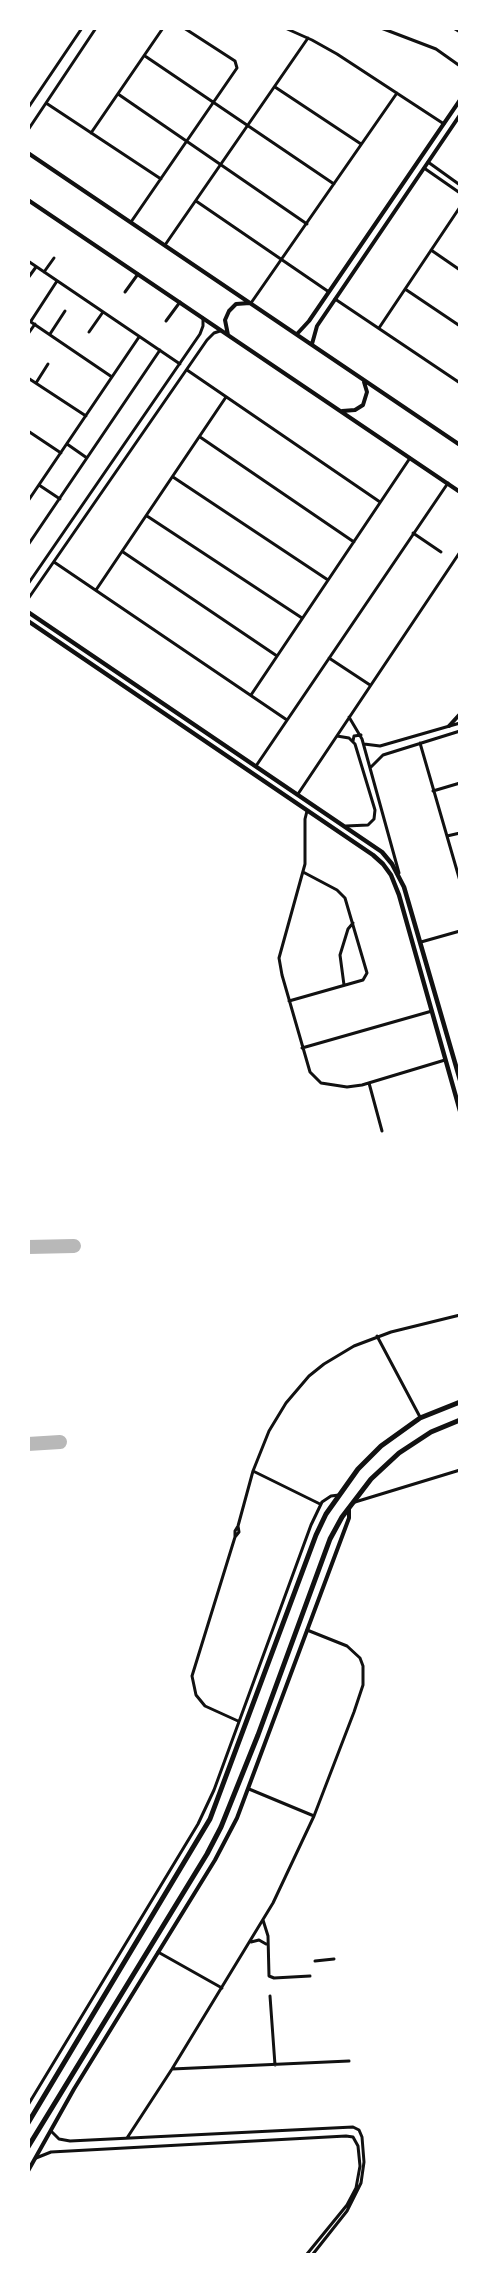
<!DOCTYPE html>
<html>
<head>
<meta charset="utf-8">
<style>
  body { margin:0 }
  #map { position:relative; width:488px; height:2283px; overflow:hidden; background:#fff; font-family:"Playfair Display",serif }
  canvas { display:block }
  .frame { position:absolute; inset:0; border:30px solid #fff; pointer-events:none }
</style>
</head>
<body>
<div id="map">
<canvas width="488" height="2283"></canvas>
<div class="frame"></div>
</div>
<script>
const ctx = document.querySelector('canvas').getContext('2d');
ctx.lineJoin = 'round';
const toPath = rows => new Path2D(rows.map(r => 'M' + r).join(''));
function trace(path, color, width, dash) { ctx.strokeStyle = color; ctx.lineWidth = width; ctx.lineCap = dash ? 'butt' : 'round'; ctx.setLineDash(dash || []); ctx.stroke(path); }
trace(toPath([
  [28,1247,74,1246],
  [28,1444,60,1442]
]), '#b8b8b8', 14);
trace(toPath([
  [285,28,312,40,337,54,444,124],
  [381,28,436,49,460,66],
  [145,56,334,184],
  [275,87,361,144],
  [118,94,307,224],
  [46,103,161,179],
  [28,108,82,28],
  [28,130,96,28],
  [91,133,163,28],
  [428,162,460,185],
  [424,168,460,193],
  [196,201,329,292],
  [131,222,237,68,235,61,184,28],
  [165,245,308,38],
  [431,250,460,270],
  [28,261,180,364],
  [44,272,54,258],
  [28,278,36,267],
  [405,289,460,326],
  [125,292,138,274],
  [335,299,460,383],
  [251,303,397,93],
  [28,320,112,377],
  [31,321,57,281],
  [166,321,180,302],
  [379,328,460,207],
  [89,332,103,312],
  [28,334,35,324],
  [50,334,65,311],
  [187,370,380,502],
  [28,378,86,416],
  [36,383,48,364],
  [28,431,61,453],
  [200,437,354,542],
  [67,444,87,458],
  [173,477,328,580],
  [39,485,60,499],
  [28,501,139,337],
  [147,516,302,618],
  [413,533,441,552],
  [28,545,160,350],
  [123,552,277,656],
  [54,562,287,720],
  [28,584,200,334,203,326,203,318],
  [96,590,226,397],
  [28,599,207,340,214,333,220,331],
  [329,658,370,685],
  [251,695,410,458],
  [349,717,362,739,399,873],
  [337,736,349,738,355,744,375,810,374,819,368,825,346,826],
  [353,741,354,736,361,735],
  [420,743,460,881],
  [364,744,380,746,460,723],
  [256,766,448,483],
  [371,767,383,755,460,731],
  [433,791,460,783],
  [298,794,460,552],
  [307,811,305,819,305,864,279,958,282,975,310,1072,321,1083,347,1087,362,1085,445,1060],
  [447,836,460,833],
  [421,942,460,931],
  [344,985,340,955,348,929,353,923],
  [289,1001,363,980,367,973,345,898,337,890,303,872],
  [302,1048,432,1011],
  [369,1083,382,1131],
  [377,1336,420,1417],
  [253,1471,320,1504],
  [355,1502,460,1470],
  [235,1537,239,1532,238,1526],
  [238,1721,205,1706,196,1695,192,1676,235,1537,235,1531,238,1526,253,1471,269,1431,286,1403,309,1376,324,1364,354,1346,391,1332,460,1315],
  [249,1789,314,1816],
  [263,1920,268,1936,269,1976,274,1978,310,1976],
  [251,1942,259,1940,266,1944],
  [158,1952,222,1988],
  [315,1961,334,1959],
  [270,1996,275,2065],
  [172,2069,349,2061],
  [28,2105,198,1824,214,1790,311,1525,322,1502,331,1496,339,1495],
  [51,2131,59,2139,70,2141,353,2127,359,2130,362,2137,364,2162,361,2183,347,2211,313,2254],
  [127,2138,172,2069,273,1903,314,1816,354,1712,363,1685,363,1666,360,1658,347,1646,307,1630],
  [36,2158,51,2152,346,2136,353,2137,358,2146,360,2166,356,2188,347,2205,307,2254]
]), '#111', 3);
trace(toPath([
  [28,153,460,445],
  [28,200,460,492],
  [297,334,309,321,460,100],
  [228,335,225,320,229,311,236,304,250,303],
  [312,344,317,326,460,115],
  [342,411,355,410,363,405,367,392,364,382],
  [449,726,460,714],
  [28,2171,74,2089,215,1860,237,1818,349,1518,349,1508]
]), '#111', 4);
trace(toPath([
  [28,612,382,852,392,864,404,887,460,1080],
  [28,621,373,855,383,864,391,875,399,895,460,1111]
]), '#111', 4.5);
trace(toPath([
  [455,28,460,31]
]), '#111', 4.5);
trace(toPath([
  [28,2123,210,1819,316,1535,326,1514,358,1469,381,1446,420,1418,460,1402],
  [28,2147,207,1854,221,1827,258,1735,330,1539,342,1517,371,1479,399,1453,431,1432,460,1420]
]), '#111', 5);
</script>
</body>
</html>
